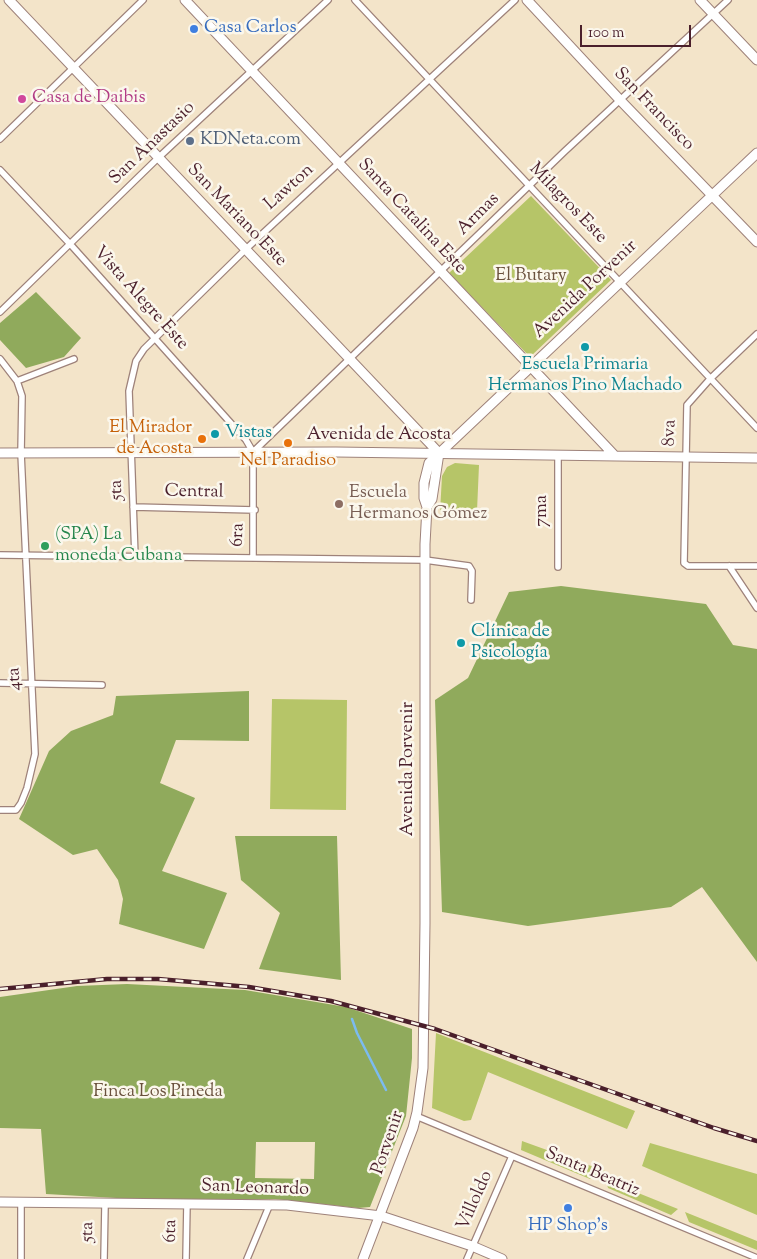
<!DOCTYPE html>
<html>
<head>
<meta charset="utf-8">
<style>
  body { margin:0 }
  #map { position:relative; width:757px; height:1259px; overflow:hidden; background:#f3e4c9; font-family:"Sorts Mill Goudy",serif }
  canvas { display:block }
  .scale { position:absolute; left:580px; top:25px; width:111px; height:22px; box-sizing:border-box; border:2px solid #4a1f2b; border-top:0; padding-left:6px; font-size:15px; line-height:18px; white-space:nowrap; color:#4a1f2b; -webkit-text-stroke:4px #fbf7ec; paint-order:stroke }
</style>
</head>
<body>
<div id="map">
<canvas width="757" height="1259"></canvas>
<div class="scale">100 m</div>
</div>
<script>
const ctx = document.querySelector('canvas').getContext('2d');
ctx.lineJoin = 'round';
function fillPath(path, color) { ctx.fillStyle = color; ctx.fill(path, 'evenodd'); }
const toPath = rows => new Path2D(rows.map(r => 'M' + r).join(''));
function trace(path, color, width, dash) { ctx.strokeStyle = color; ctx.lineWidth = width; ctx.lineCap = dash ? 'butt' : 'round'; ctx.setLineDash(dash || []); ctx.stroke(path); }
function drawText(font, color, halo, rows, align = 'center') {
  ctx.font = font + ' "Sorts Mill Goudy",serif'; ctx.lineWidth = 5; ctx.setLineDash([]); ctx.textBaseline = 'middle'; ctx.strokeStyle = halo; ctx.fillStyle = color; for (const [text, x, y, turn = 0] of rows) {
    ctx.save(); ctx.translate(x, y); ctx.rotate((+turn || 0) * Math.PI / 180); ctx.textAlign = isNaN(turn) ? turn : align; if (halo) ctx.strokeText(text, 0, 0); ctx.fillText(text, 0, 0); ctx.restore();
  }
}
fillPath(toPath([
  [531,196,611,280,530,357,449,273],
  [455,463,479,465,477,511,440,512,442,476,447,467],
  [272,699,347,700,346,810,270,809],
  [436,1033,635,1111,627,1129,488,1072,471,1120,464,1121,432,1108],
  [522,1141,605,1171,590,1179,521,1150],
  [650,1143,757,1174,757,1215,642,1166],
  [606,1180,678,1209,671,1215,608,1188],
  [685,1212,757,1241,757,1250,689,1222]
]), '#b6c568');
fillPath(toPath([
  [36,292,81,338,64,357,26,368,0,340,0,323],
  [561,586,706,604,733,645,757,649,757,962,702,887,671,907,528,926,442,912,435,700,468,678,509,592],
  [249,691,249,741,176,740,160,783,195,798,162,871,227,893,204,949,119,924,123,899,118,880,97,849,73,855,19,819,49,751,71,731,113,715,116,696],
  [235,836,337,836,341,980,259,969,280,913,241,880],
  [127,984,245,990,346,1007,412,1029,412,1058,406,1116,370,1207,358,1208,275,1199,187,1202,46,1194,41,1129,0,1128,0,997,77,986],
  [256,1142,315,1142,314,1179,255,1178]
]), '#90aa5c');
trace(toPath([
  [352,1019,357,1033,386,1090]
]), '#7cbbf0', 2.5);
const street = toPath([
  [355,0,757,428],
  [0,139,143,0],
  [0,170,71,245,246,440,253,452,253,558],
  [0,312,158,158,328,0],
  [757,334,710,379,687,405,684,563,688,566,757,566],
  [0,359,17,381,22,396,21,453,35,754,27,788,21,803,16,810,0,810],
  [17,381,74,359],
  [253,452,565,151,728,0],
  [133,507,255,510],
  [0,555,425,560,469,566,472,571,471,600],
  [135,557,129,391,136,361,144,349,246,249,515,0],
  [729,566,757,608],
  [558,567,558,455],
  [0,683,102,685],
  [416,1116,757,1258],
  [21,1259,21,1202],
  [104,1259,105,1205],
  [186,1259,187,1203],
  [247,1259,270,1204],
  [467,1259,512,1156]
]);
const secondary = toPath([
  [9,0,439,453],
  [185,0,615,456],
  [527,0,620,100,757,242],
  [700,0,757,60],
  [0,453,336,452,757,458],
  [0,1202,287,1205,381,1216,472,1246,502,1259]
]);
const primary = toPath([
  [427,507,424,498,424,483,429,463,757,153],
  [363,1259,413,1128,417,1112,423,1068,425,923,425,544,427,507,432,499,439,453]
]);
trace(street, '#9e827a', 8);
trace(secondary, '#9e827a', 11);
trace(primary, '#9e827a', 11);
trace(street, '#fff', 5.5);
trace(secondary, '#fff', 9);
trace(primary, '#fff', 9);
const rail = toPath([
  [0,989,107,979,158,979,249,987,331,1001,435,1029,714,1128,757,1141]
]);
trace(rail, '#4a1f2b', 4.5);
trace(rail, '#fbf7ec', 2.5, [8]);
for (const [x, y, r, color] of [
  [194,29,5,"#3f7fe0"],
  [22,99,5,"#d1479c"],
  [190,141,5,"#5c6f8a"],
  [585,347,5,"#0f9aa8"],
  [215,434,5,"#0f9aa8"],
  [202,439,5,"#e8710a"],
  [288,443,5,"#e8710a"],
  [339,504,5,"#8d6e63"],
  [45,546,5,"#2e9e5b"],
  [461,643,5,"#0f9aa8"],
  [568,1208,5,"#3f7fe0"]
]) { const dot = new Path2D(); dot.arc(x, y, r, 0, 2 * Math.PI); ctx.fillStyle = color; ctx.fill(dot); trace(dot, '#fbf7ec', 2); }
drawText('18px', '#366cbe', '#fbf7ec', [
  ["Casa Carlos",204,29],
  ["HP Shop's",568,1227,"center"]
], 'left');
drawText('18px', '#b23c85', '#fbf7ec', [
  ["Casa de Daibis",32,99]
], 'left');
drawText('18px', '#4a1f2b', '#fbf7ec', [
  ["San Francisco",653,110,46],
  ["San Anastasio",153,144,-44],
  ["Lawton",290,188,-42],
  ["Milagros Este",567,204,46],
  ["Armas",479,215,-45],
  ["San Mariano Este",236,216,46],
  ["Santa Catalina Este",411,217,47],
  ["Avenida Porvenir",586,290,-43],
  ["Vista Alegre Este",140,299,48],
  ["8va",671,433,-88],
  ["Avenida de Acosta",379,436],
  ["5ta",118,490,-92],
  ["Central",194,493,1],
  ["7ma",543,511,-90],
  ["6ra",239,535,-88],
  ["4ta",16,679,-93],
  ["Avenida Porvenir",409,769,-90],
  ["Porvenir",389,1143,-71],
  ["Santa Beatriz",592,1173,23],
  ["San Leonardo",255,1189,2],
  ["Villoldo",476,1201,-66],
  ["6ta",172,1231,-89],
  ["5ta",89,1232,-89]
]);
drawText('18px', '#4e5e75', '#fbf7ec', [
  ["KDNeta.com",200,141]
], 'left');
drawText('18px', '#6a513d', '#fbf7ec', [
  ["El Butary",531,277],
  ["Finca Los Pineda",158,1093]
]);
drawText('18px', '#0d838f', '#fbf7ec', [
  ["Escuela Primaria",585,366,"center"],
  ["Hermanos Pino Machado",585,387,"center"],
  ["Vistas",225,434],
  ["Clínica de",471,633],
  ["Psicología",471,654]
], 'left');
drawText('18px', '#c56008', '#fbf7ec', [
  ["El Mirador",192,429],
  ["de Acosta",192,450],
  ["Nel Paradiso",288,462,"center"]
], 'right');
drawText('18px', '#785e54', '#fbf7ec', [
  ["Escuela",349,494],
  ["Hermanos Gómez",349,515]
], 'left');
drawText('18px', '#27864d', '#fbf7ec', [
  ["(SPA) La",55,536],
  ["moneda Cubana",55,557]
], 'left');
</script>
</body>
</html>
